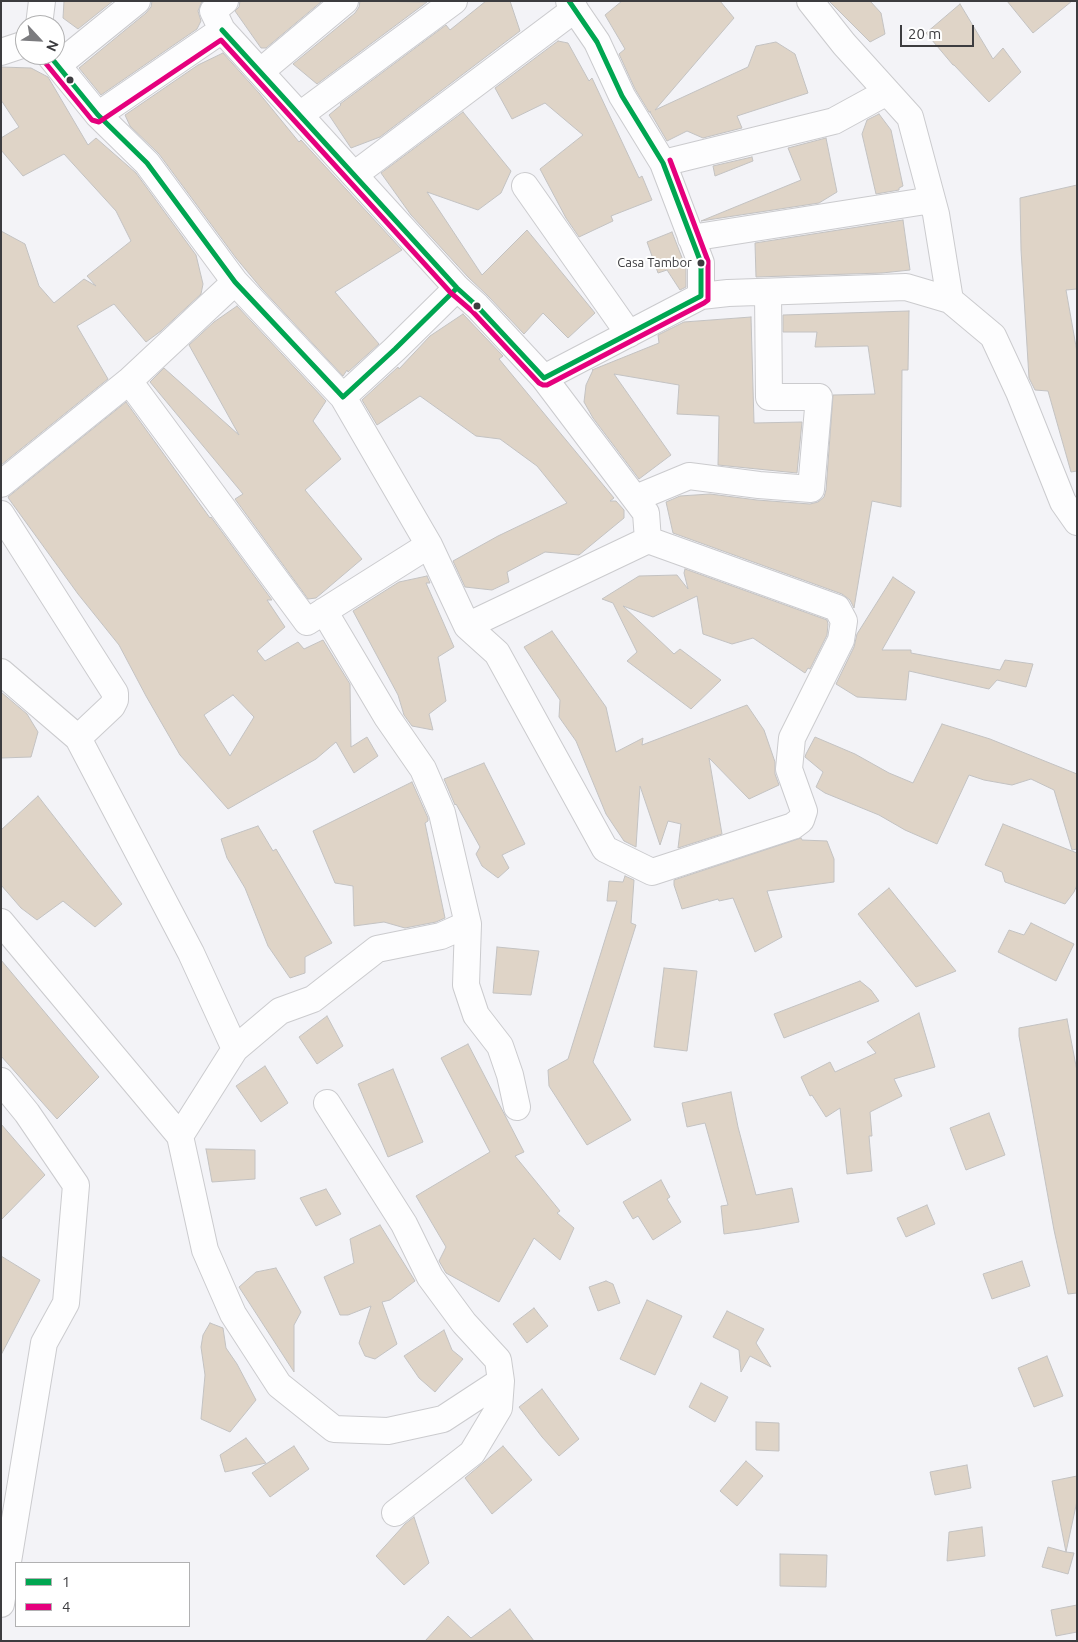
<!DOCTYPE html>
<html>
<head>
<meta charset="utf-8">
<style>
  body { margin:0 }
  #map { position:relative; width:1078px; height:1642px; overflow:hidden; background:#f3f3f7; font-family:Ubuntu,sans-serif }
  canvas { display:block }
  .frame { position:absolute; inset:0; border:2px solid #3c3c3f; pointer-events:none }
  .legend { position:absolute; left:15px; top:1562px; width:175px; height:65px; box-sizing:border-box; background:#fff; border:1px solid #b1b1b2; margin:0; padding:6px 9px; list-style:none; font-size:15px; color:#3c3c3f }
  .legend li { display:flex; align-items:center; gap:10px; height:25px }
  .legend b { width:25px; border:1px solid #b1b1b2 }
  .north { position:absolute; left:15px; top:15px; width:50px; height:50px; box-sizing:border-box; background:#fff; border:1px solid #b1b1b2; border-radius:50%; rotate:115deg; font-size:14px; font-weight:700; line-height:20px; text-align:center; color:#3c3c3f }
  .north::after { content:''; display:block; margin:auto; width:18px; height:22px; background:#7c7c7f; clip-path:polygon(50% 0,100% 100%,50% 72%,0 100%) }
  .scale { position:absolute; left:900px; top:25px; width:74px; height:22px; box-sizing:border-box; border:2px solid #3c3c3f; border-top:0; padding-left:6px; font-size:15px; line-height:18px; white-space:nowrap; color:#3c3c3f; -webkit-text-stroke:4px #fff; paint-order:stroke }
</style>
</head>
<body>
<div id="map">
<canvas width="1078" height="1642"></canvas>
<div class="frame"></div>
<ul class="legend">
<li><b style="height:6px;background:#00a651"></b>1</li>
<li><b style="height:6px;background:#e5007d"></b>4</li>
</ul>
<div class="north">N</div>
<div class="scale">20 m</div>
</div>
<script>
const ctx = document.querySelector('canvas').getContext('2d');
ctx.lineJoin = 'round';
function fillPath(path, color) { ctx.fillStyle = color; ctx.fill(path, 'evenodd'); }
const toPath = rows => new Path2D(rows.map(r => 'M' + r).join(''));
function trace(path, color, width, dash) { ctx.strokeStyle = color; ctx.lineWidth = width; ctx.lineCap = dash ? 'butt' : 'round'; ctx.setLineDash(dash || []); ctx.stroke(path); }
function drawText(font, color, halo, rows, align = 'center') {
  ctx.font = font + ' Ubuntu,sans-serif'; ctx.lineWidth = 4; ctx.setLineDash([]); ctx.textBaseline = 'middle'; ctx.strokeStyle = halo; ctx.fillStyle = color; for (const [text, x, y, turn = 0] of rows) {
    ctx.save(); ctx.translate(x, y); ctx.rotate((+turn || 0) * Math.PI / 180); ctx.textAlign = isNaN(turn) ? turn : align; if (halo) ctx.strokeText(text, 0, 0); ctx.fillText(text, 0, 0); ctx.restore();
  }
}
const building = toPath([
  [64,1,113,1,78,29,63,18,64,1],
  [152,1,202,1,198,11,201,21,197,29,101,95,79,68,146,13,151,7,152,1],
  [240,1,321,1,321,2,266,48,261,48,235,11,239,7,240,1],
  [360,1,427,2,317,84,293,64,355,13,359,7,360,1],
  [486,1,510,1,520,31,380,137,351,148,329,115,341,105,340,104,446,25,450,30,486,1],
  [622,1,720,1,734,18,655,110,748,67,756,46,776,42,795,54,808,93,737,116,742,128,703,138,687,131,667,141,650,112,651,112,649,112,635,89,619,54,625,49,605,15,622,1],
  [829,1,870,1,881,13,885,34,870,42,829,1],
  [1007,1,1072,1,1033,33,1007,1],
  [960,4,993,59,1003,48,1021,72,989,102,954,65,953,65,926,33,960,4],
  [558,41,568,43,589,81,592,78,639,178,642,176,652,200,611,216,613,221,579,237,566,218,540,169,583,135,545,103,512,119,495,88,558,41],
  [223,53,259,93,299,142,301,140,402,250,335,292,379,344,348,372,347,370,343,376,261,288,236,258,159,154,130,126,125,115,198,65,223,53],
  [1,67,31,68,48,77,88,145,96,138,136,173,196,255,203,284,201,294,161,331,146,342,114,304,77,326,108,379,1,465,1,231,25,244,39,286,54,303,84,279,96,286,87,276,131,241,116,211,64,154,23,176,1,150,1,138,19,127,1,100,1,67],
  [463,112,511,171,501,193,478,210,427,192,482,275,527,230,595,313,568,338,543,313,524,334,488,296,468,277,411,215,381,173,463,112],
  [879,114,891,130,903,186,899,188,899,190,876,194,862,134,867,120,879,114],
  [826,138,837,192,819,203,701,221,801,180,788,148,826,138],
  [752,157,753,161,715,176,713,166,752,157],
  [1077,185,1077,289,1066,290,1077,352,1077,471,1071,472,1048,391,1035,390,1029,378,1021,250,1020,198,1077,185],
  [903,220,910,270,882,273,756,277,755,243,903,220],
  [672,232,686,268,686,287,680,290,667,270,658,273,647,242,672,232],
  [237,306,326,401,313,421,341,459,305,490,362,559,316,598,308,599,235,499,243,494,150,382,164,368,239,435,189,345,214,322,237,306],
  [909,311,908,370,902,370,901,507,872,501,854,608,850,600,842,594,673,533,666,502,680,496,710,494,757,500,810,504,818,502,824,497,826,490,833,395,875,394,868,346,815,347,817,332,783,332,783,315,909,311],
  [463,314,503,356,499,359,614,498,610,501,616,501,624,510,624,518,579,555,545,552,507,572,509,582,492,590,465,587,453,561,498,536,567,503,537,466,500,439,476,436,420,396,377,425,362,400,398,367,399,369,430,336,463,314],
  [751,317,754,423,802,422,797,473,718,465,719,416,677,414,679,385,614,374,671,455,639,479,593,418,584,402,586,385,593,370,592,370,659,343,658,335,684,322,751,317],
  [126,402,210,518,211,517,272,600,267,600,285,627,257,651,265,661,298,642,304,649,323,640,337,663,350,684,351,747,367,737,378,756,354,773,336,742,316,759,228,809,180,755,146,696,119,645,78,594,9,499,8,497,126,402],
  [233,695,254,717,230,756,204,715,233,695],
  [685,569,827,620,828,624,827,635,810,669,808,668,805,673,753,638,732,644,703,634,697,596,653,617,623,606,674,654,680,649,721,680,691,709,627,661,637,652,613,603,602,599,639,576,677,575,688,589,684,573,685,569],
  [427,576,430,583,426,583,454,647,438,657,446,701,429,714,433,730,412,726,404,715,398,695,353,611,399,582,427,576],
  [893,577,915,592,882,650,911,650,911,653,1000,670,1005,660,1033,664,1026,687,997,680,989,689,909,671,906,700,857,697,836,684,854,647,857,634,893,577],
  [552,631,606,707,616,752,643,738,642,745,747,705,764,730,775,762,775,774,779,785,749,799,709,758,722,834,678,848,681,824,668,821,660,845,640,786,636,847,624,841,606,814,576,741,559,717,560,700,524,647,552,631],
  [1,692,27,714,38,732,31,757,1,758,1,692],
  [942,724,990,739,1077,774,1077,849,1072,850,1054,790,1031,779,1012,785,984,780,969,775,937,844,905,830,879,815,825,793,816,787,823,772,805,757,806,754,815,737,855,754,889,773,913,783,942,724],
  [484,763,525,844,502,855,509,868,498,878,482,866,476,854,480,847,456,804,455,805,444,779,484,763],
  [412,782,428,818,428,821,425,823,445,918,436,922,405,928,384,922,354,926,353,886,335,883,313,831,412,782],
  [38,796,122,904,95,927,63,901,37,920,21,908,1,885,1,830,38,796],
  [1003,824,1077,853,1077,885,1074,892,1065,904,1005,882,1002,872,985,865,1003,824],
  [258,826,273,851,276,849,332,943,305,957,305,973,290,978,268,946,245,888,227,858,221,839,258,826],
  [801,838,802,840,827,841,834,859,834,882,767,891,782,937,755,952,733,898,719,901,718,899,682,909,674,885,674,880,801,838],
  [625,876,634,880,631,923,636,925,593,1062,631,1120,587,1145,549,1086,548,1070,568,1059,617,901,607,901,609,881,623,882,625,876],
  [889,888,956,971,916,987,858,914,889,888],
  [1031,923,1074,944,1056,981,998,952,1009,930,1024,935,1031,923],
  [497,947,539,951,531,995,493,993,497,947],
  [1,960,99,1077,57,1119,1,1056,1,960],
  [664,968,697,971,687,1051,654,1047,664,968],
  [860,981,871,990,879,1001,784,1038,774,1014,860,981],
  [919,1013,935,1067,894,1079,902,1096,870,1112,872,1136,869,1136,872,1171,847,1174,840,1108,826,1117,812,1095,810,1096,801,1077,830,1062,835,1072,876,1053,867,1042,919,1013],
  [327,1016,343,1046,317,1064,299,1037,327,1016],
  [1067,1019,1077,1071,1077,1293,1068,1294,1054,1230,1019,1036,1019,1028,1067,1019],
  [468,1044,524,1152,515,1156,560,1211,557,1213,574,1228,560,1260,534,1238,499,1302,446,1273,439,1261,446,1247,416,1196,490,1152,441,1058,468,1044],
  [265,1066,288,1103,261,1122,236,1086,265,1066],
  [393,1069,423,1142,388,1157,358,1084,393,1069],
  [731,1092,738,1127,756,1195,792,1188,799,1222,760,1229,724,1234,721,1206,728,1205,705,1123,687,1127,682,1103,731,1092],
  [989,1113,1005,1155,966,1170,950,1128,989,1113],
  [1,1124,45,1175,1,1220,1,1124],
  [206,1149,255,1150,255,1179,212,1182,206,1149],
  [661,1180,670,1197,667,1199,681,1222,653,1240,638,1216,633,1219,623,1202,661,1180],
  [326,1189,341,1214,316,1226,300,1198,326,1189],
  [927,1205,935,1224,906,1237,897,1218,927,1205],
  [380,1225,415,1281,390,1300,382,1302,397,1344,375,1359,365,1356,359,1343,371,1306,348,1315,340,1315,324,1277,354,1263,350,1239,380,1225],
  [1,1256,40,1280,1,1355,1,1256],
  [1022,1261,1030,1286,992,1299,983,1274,1022,1261],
  [276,1268,301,1312,294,1325,294,1372,239,1287,256,1272,276,1268],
  [606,1281,613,1284,620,1303,598,1311,589,1287,606,1281],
  [647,1300,682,1316,655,1375,620,1359,647,1300],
  [534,1308,548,1326,527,1343,513,1324,534,1308],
  [727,1311,764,1329,756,1343,771,1367,750,1356,741,1372,739,1350,713,1337,727,1311],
  [210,1323,223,1328,226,1348,237,1364,256,1400,230,1432,201,1419,205,1375,201,1347,203,1335,210,1323],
  [444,1330,452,1350,463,1359,435,1392,419,1378,404,1356,444,1330],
  [1047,1356,1063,1396,1034,1407,1018,1368,1047,1356],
  [701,1383,728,1397,715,1422,689,1407,701,1383],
  [542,1389,579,1439,559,1456,542,1437,519,1407,542,1389],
  [756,1422,779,1423,779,1451,756,1450,756,1422],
  [246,1438,266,1463,225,1472,220,1455,246,1438],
  [294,1446,309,1469,270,1497,252,1473,294,1446],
  [503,1446,532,1480,492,1514,465,1478,503,1446],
  [746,1461,763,1476,737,1506,720,1491,746,1461],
  [967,1465,971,1488,935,1495,930,1472,967,1465],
  [1077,1476,1077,1501,1066,1552,1074,1553,1068,1574,1042,1567,1048,1547,1066,1552,1052,1481,1077,1476],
  [414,1517,429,1563,404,1585,376,1556,405,1524,414,1517],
  [982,1527,985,1556,947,1561,949,1532,982,1527],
  [780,1554,827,1555,826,1587,780,1586,780,1554],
  [1077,1605,1077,1632,1056,1636,1051,1610,1077,1605],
  [510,1609,534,1641,425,1641,448,1616,471,1638,510,1609]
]);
fillPath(building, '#dfd4c7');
trace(building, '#c3c2c2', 1);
const minor = toPath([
  [225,1,213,11,222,30,457,288,477,306,544,378,701,296,701,263,663,163,622,96,597,42,569,1],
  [810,1,844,44,910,117,936,214,950,300],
  [39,25,42,1],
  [1,52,25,44],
  [49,55,98,115,147,163,235,282,343,397,429,545],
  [58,65,137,1],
  [260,72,345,1],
  [98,115,222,30],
  [300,115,454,1],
  [663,163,834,121,887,92],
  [354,175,575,9],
  [525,186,629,334],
  [691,238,932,200],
  [235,282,129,381,307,622,429,545,467,626],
  [701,296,728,293,906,287,950,300,993,336,1019,392,1063,502,1077,522],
  [544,378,646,513,648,540,467,626,497,653,605,849,652,872,793,826,801,820,804,811,789,769,792,738,841,640,844,621,837,608,648,540],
  [343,397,395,349,457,288],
  [1,484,129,381],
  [636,498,689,476,759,485,811,489,819,397,769,397,768,293],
  [1,514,115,693,115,700,112,706,78,738],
  [324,611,387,717,423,769,442,813,468,924,466,985,476,1015,500,1046,510,1075,517,1107],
  [1,672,78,738,191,953,235,1049,180,1136,205,1250,233,1314,279,1385,334,1429,388,1431,443,1419,501,1381],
  [1,922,180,1136],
  [235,1049,280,1011,313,999,377,949,441,936,468,924],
  [1,1081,27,1113,76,1185,66,1303,44,1343,1,1604],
  [327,1103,404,1224,430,1277,464,1323,498,1360,501,1381,499,1408,472,1453,395,1513]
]);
trace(minor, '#cbcbce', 28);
trace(minor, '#fdfdfe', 26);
trace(toPath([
  [222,30,457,288,477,306,544,378,701,296,701,263,663,163,622,96,597,42,569,1],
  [49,55,98,115,147,163,235,282,343,397,395,349,457,288]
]), '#00a651', 5);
trace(toPath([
  [43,60,92,120,99,122,221,40,451,293,472,311,539,383,543,385,547,385,704,303,708,300,708,261,670,160]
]), '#e5007d', 5);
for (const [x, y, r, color] of [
  [70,80,4.5,"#3c3c3f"],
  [701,263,4.5,"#3c3c3f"],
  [477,306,4.5,"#3c3c3f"]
]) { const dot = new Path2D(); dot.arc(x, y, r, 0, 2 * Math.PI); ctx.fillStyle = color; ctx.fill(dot); trace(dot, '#fff', 2); }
drawText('13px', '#3c3c3f', '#fff', [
  ["Casa Tambor",692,263]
], 'right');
</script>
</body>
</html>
